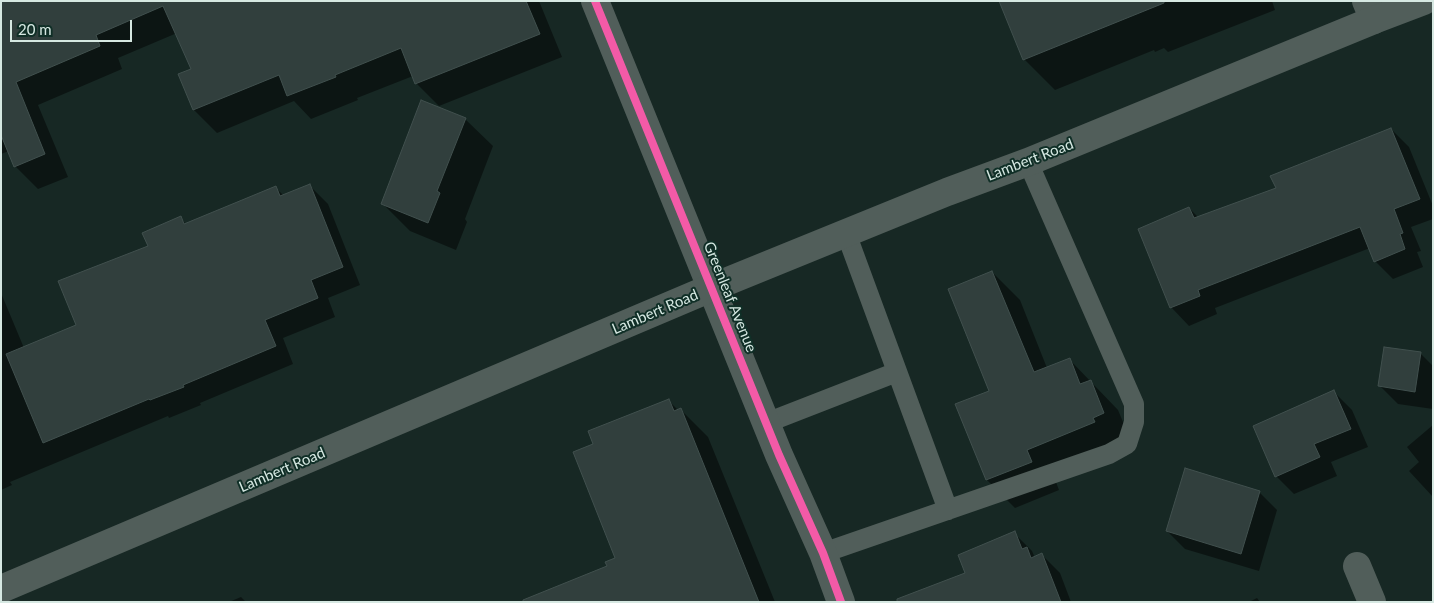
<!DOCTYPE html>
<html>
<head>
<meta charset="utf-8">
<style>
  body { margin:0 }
  #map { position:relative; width:1434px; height:603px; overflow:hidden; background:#172824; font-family:Lato,sans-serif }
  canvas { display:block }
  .frame { position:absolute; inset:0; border:2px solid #d6e8e2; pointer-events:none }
  .scale { position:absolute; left:10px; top:20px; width:122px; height:22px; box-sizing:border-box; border:2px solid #d6e8e2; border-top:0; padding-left:6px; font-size:15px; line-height:18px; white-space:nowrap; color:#d6e8e2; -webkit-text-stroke:4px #102f27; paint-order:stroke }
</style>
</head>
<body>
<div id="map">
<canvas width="1434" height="603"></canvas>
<div class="frame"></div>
<div class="scale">20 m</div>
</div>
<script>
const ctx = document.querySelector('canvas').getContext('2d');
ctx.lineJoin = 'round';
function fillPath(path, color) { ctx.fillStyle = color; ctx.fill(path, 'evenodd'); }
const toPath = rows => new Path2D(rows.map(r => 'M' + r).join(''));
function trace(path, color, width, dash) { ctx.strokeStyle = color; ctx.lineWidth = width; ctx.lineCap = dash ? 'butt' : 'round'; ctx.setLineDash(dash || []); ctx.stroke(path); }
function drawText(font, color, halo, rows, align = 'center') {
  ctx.font = font + ' Lato,sans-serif'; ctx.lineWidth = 4; ctx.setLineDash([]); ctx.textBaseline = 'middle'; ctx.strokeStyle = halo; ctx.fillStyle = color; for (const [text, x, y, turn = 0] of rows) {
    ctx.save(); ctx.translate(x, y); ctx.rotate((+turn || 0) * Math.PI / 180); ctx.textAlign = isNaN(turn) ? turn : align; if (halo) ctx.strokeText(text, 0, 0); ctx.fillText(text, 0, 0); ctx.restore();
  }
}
fillPath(toPath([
  [1,1,539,1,562,57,439,106,416,83,413,76,357,98,358,100,311,119,294,101,217,133,194,110,180,75,193,70,177,33,118,58,122,69,38,105,68,177,38,189,15,166,9,151,1,154],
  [1000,1,1272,1,1275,10,1168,52,1164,48,1155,52,1154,50,1055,90,1024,59],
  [465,119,493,146,465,219,467,222,456,250,410,231,383,204],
  [1391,129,1409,147,1433,206,1433,219,1411,227,1421,251,1417,252,1423,267,1393,279,1375,261,1370,248,1215,308,1217,314,1189,326,1171,307,1189,208,1199,218,1277,189],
  [310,186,328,204,360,285,328,298,335,317,283,338,293,364,200,403,201,405,169,418,168,416,10,482,12,485,1,490,1,293,24,348,77,326,149,247,180,218,186,224,276,188,284,196],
  [992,272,1020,300,1047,368,1069,359,1118,410,1131,441,1054,477,1059,490,1015,508,987,480,956,405,990,391],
  [1420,353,1433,366,1433,409,1398,404,1380,386],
  [1334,392,1352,410,1368,447,1331,462,1337,476,1294,494,1276,476],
  [668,400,678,410,680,409,708,437,775,602,522,602,609,567,617,558,595,445],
  [1433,425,1433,497,1409,471,1419,462,1407,447],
  [1259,492,1277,510,1259,571,1185,549,1167,531],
  [1014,533,1032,551,1035,558,1042,555,1060,573,1071,602,957,602,967,573],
  [241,597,246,602,229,602],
  [1257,598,1260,602,1249,602]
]), '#0007');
const building = toPath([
  [1,1,526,1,540,34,415,84,401,48,335,75,336,77,287,96,279,75,193,110,178,74,191,69,163,6,96,35,100,46,16,82,45,154,14,167,1,135,1,1],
  [999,1,1164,1,1164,3,1023,60,999,1],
  [421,100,466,118,437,191,440,193,428,223,381,204,421,100],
  [1391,128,1420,199,1394,209,1403,233,1400,234,1405,249,1374,262,1360,227,1198,290,1200,296,1170,308,1138,229,1189,207,1194,218,1276,188,1270,176,1391,128],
  [310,184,343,267,311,280,318,298,265,320,276,346,183,385,184,387,150,400,149,399,43,443,6,354,76,325,58,281,148,246,142,233,181,216,184,224,276,186,280,196,310,184],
  [992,271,1034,372,1070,358,1080,384,1091,380,1104,413,1093,418,1095,422,1027,450,1032,462,986,480,955,404,989,391,948,289,992,271],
  [1384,347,1421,352,1415,392,1378,386,1384,347],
  [1334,390,1351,429,1314,444,1320,457,1275,477,1253,426,1334,390],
  [669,399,674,411,681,408,759,602,523,602,523,600,607,566,605,562,615,558,573,452,593,444,588,431,669,399],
  [1185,468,1260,491,1241,554,1166,531,1185,468],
  [1015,531,1022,549,1027,547,1031,558,1042,553,1061,602,897,602,897,599,965,573,958,555,1015,531]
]);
fillPath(building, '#313f3d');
trace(building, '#41504e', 1);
trace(toPath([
  [846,233,948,510],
  [766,423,897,372],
  [823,553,1109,454,1127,444,1134,422,1134,404,1028,162]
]), '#515e5a', 20);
trace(toPath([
  [1366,1,1374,20],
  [1357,566,1372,602]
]), '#515e5a', 28);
trace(toPath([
  [595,1,779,455,823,553,841,602]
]), '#515e5a', 28);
trace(toPath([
  [1,589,711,288,947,192,1028,162,1374,20,1424,1]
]), '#515e5a', 28);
trace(toPath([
  [595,1,779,455,823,553,841,602]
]), '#f35aa7', 8);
drawText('15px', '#d6e8e2', '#102f27', [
  ["Lambert Road",1030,160,-21],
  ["Greenleaf Avenue",730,297,68],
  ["Lambert Road",655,312,-23],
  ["Lambert Road",282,470,-23]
]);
</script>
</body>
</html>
